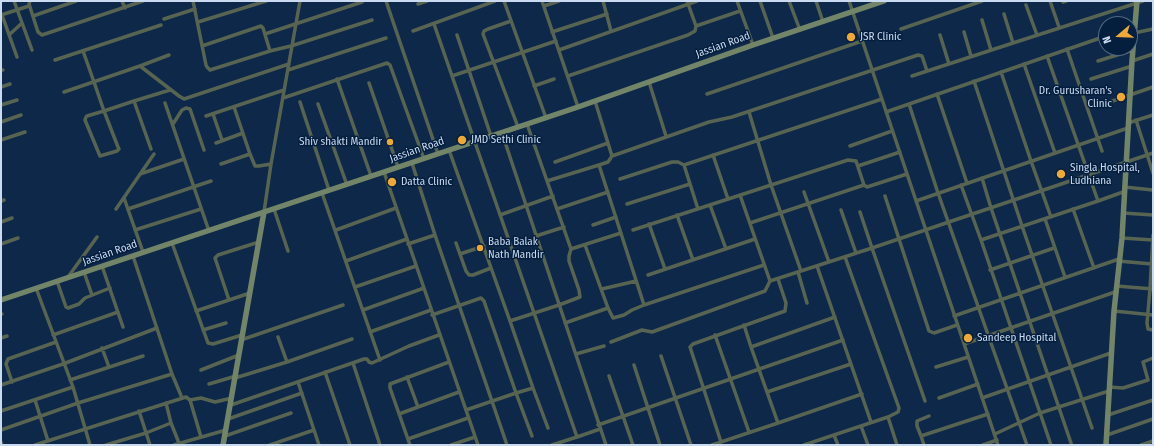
<!DOCTYPE html>
<html>
<head>
<meta charset="utf-8">
<style>
  body { margin:0 }
  #map { position:relative; width:1154px; height:446px; overflow:hidden; background:#0e2849; font-family:"Fira Sans Condensed",sans-serif }
  canvas { display:block }
  .frame { position:absolute; inset:0; border:2px solid #cadaf0; pointer-events:none }
  .north { position:absolute; left:1098px; top:16px; width:40px; height:40px; box-sizing:border-box; background:#041e3e; border:1px solid #536985; border-radius:50%; rotate:251deg; font-size:11px; font-weight:700; line-height:16px; text-align:center; color:#cadaf0 }
  .north::after { content:''; display:block; margin:auto; width:14px; height:18px; background:#eca93a; clip-path:polygon(50% 0,100% 100%,50% 72%,0 100%) }
</style>
</head>
<body>
<div id="map">
<canvas width="1154" height="446"></canvas>
<div class="frame"></div>
<div class="north">N</div>
</div>
<script>
const ctx = document.querySelector('canvas').getContext('2d');
ctx.lineJoin = 'round';
const toPath = rows => new Path2D(rows.map(r => 'M' + r).join(''));
function trace(path, color, width, dash) { ctx.strokeStyle = color; ctx.lineWidth = width; ctx.lineCap = dash ? 'butt' : 'round'; ctx.setLineDash(dash || []); ctx.stroke(path); }
function drawText(font, color, halo, rows, align = 'center') {
  ctx.font = font + ' "Fira Sans Condensed",sans-serif'; ctx.lineWidth = 3; ctx.setLineDash([]); ctx.textBaseline = 'middle'; ctx.strokeStyle = halo; ctx.fillStyle = color; for (const [text, x, y, turn = 0] of rows) {
    ctx.save(); ctx.translate(x, y); ctx.rotate((+turn || 0) * Math.PI / 180); ctx.textAlign = isNaN(turn) ? turn : align; if (halo) ctx.strokeText(text, 0, 0); ctx.fillText(text, 0, 0); ctx.restore();
  }
}
trace(toPath([
  [14,1,32,50],
  [30,1,29,4,38,32,42,35,143,1],
  [122,1,125,8],
  [193,1,206,65,207,67,210,70,270,51,291,46,372,20],
  [386,1,438,154],
  [504,1,546,118],
  [542,1,578,107],
  [603,1,611,31],
  [687,1,696,26],
  [737,1,753,45],
  [760,1,773,38],
  [789,1,800,30],
  [816,1,823,22],
  [849,1,998,445],
  [1050,1,1059,27],
  [1063,2,1066,1],
  [418,4,427,1],
  [1026,5,1037,35],
  [544,6,559,1],
  [1,15,29,6],
  [2,15,17,57],
  [33,16,76,1],
  [164,19,195,9],
  [982,20,991,50],
  [511,21,488,29,484,31,483,34,518,127],
  [198,22,266,1],
  [434,24,577,437,600,429],
  [901,29,982,1],
  [413,31,495,1],
  [552,32,607,14],
  [964,32,971,56],
  [1134,33,1153,29],
  [265,34,362,2],
  [9,35,22,23],
  [457,35,491,136],
  [940,35,949,64],
  [1013,43,1143,1],
  [202,46,261,26,263,28,270,51],
  [1067,49,1102,151],
  [559,50,697,1],
  [83,51,94,82,104,111,118,147,119,149,117,151,100,156,85,120,86,117,87,116,104,111,134,101,170,90],
  [1047,56,1098,201,1123,192],
  [55,60,161,25],
  [1098,61,1133,50],
  [1132,61,1153,54],
  [1024,64,1055,153],
  [140,66,169,55],
  [1,70,3,70],
  [288,70,386,38],
  [1001,72,1031,161,1051,217],
  [452,76,556,41],
  [568,76,688,35,695,31,696,26,740,11],
  [912,76,1013,43,1004,14],
  [337,79,371,176],
  [1091,79,1132,66],
  [974,81,1022,226,1092,428],
  [649,82,666,136],
  [369,83,398,167],
  [534,86,554,79],
  [1,87,10,84],
  [64,92,140,66,179,96,184,99,289,64],
  [707,94,862,41],
  [937,94,967,183],
  [283,98,387,63,390,65,424,159],
  [134,101,151,149],
  [595,101,612,156,608,162,599,165],
  [300,102,329,190],
  [165,103,209,231],
  [318,104,347,185],
  [909,104,938,193,1027,445],
  [1104,104,1153,87],
  [1,105,17,100],
  [234,107,250,154,255,166,259,166,271,164],
  [749,112,771,185,801,271],
  [886,112,1106,36],
  [213,114,222,140],
  [206,116,284,90],
  [1136,120,1153,173],
  [1,122,21,115],
  [1128,123,1153,115],
  [173,124,182,110,186,108,190,109,204,150],
  [527,124,571,249,621,233],
  [502,133,606,445],
  [1,140,25,132],
  [216,143,243,133],
  [850,146,892,131],
  [449,150,510,321],
  [713,155,728,199],
  [612,156,709,122,732,117,918,55,922,56,927,71],
  [555,162,608,143],
  [412,163,435,235,507,445],
  [221,164,250,154],
  [858,166,900,152],
  [384,172,466,410],
  [140,174,184,159],
  [982,178,991,208,1071,443],
  [620,179,672,162,678,162,684,165],
  [547,181,599,165,644,305,764,265],
  [961,185,981,240,1098,201],
  [1124,187,1153,190],
  [804,192,829,262],
  [322,193,380,360],
  [740,195,770,281],
  [885,196,929,331,934,333,957,325],
  [124,198,143,252],
  [1,201,4,200],
  [916,201,1128,128],
  [627,204,690,184],
  [710,205,726,249],
  [116,209,154,154],
  [128,209,211,181],
  [274,209,288,251],
  [557,209,608,192],
  [698,209,684,165,882,99],
  [1073,209,1094,268],
  [841,210,856,253],
  [264,212,271,164,300,1],
  [1123,213,1153,215],
  [500,215,553,196],
  [677,215,693,260],
  [1045,219,1065,277],
  [1,222,12,218],
  [750,223,864,185],
  [649,224,665,269],
  [593,225,616,217],
  [135,230,201,209],
  [336,230,396,208],
  [633,230,848,160,856,161,864,185,867,187,907,174],
  [1153,235,1150,289,1147,323,1148,329,1153,330],
  [536,236,564,227],
  [1122,238,1153,240],
  [981,240,1051,445],
  [172,243,208,343,213,344,242,335],
  [456,243,466,271,469,275,473,275,491,268],
  [1,244,18,238],
  [408,244,435,235],
  [585,245,608,308,613,318,624,315,632,310,644,305],
  [460,254,484,246],
  [133,256,172,374,182,398],
  [346,261,407,239],
  [1118,261,1152,264],
  [102,266,123,327],
  [817,266,871,422],
  [990,270,1054,248],
  [84,272,92,295],
  [798,272,807,303],
  [648,275,755,239],
  [68,277,97,237],
  [57,281,66,307,68,308,79,304,85,298,110,288],
  [1116,286,1153,289],
  [355,287,416,266],
  [36,288,73,387,90,445],
  [602,289,636,281],
  [229,300,215,258,218,255,259,242],
  [363,310,424,288],
  [196,311,250,293],
  [1114,311,1153,315],
  [1,314,2,314],
  [432,315,481,298,484,301,486,307,516,393,466,410,478,445],
  [954,316,1119,259],
  [565,323,608,308],
  [744,325,751,347],
  [203,330,226,323],
  [370,332,431,310],
  [53,335,118,312],
  [715,335,749,432],
  [278,337,287,362],
  [1,338,7,336],
  [241,340,343,305],
  [611,342,642,330,652,332,765,291,770,281,872,248,860,212],
  [964,344,1115,292],
  [102,348,109,367],
  [576,354,604,346],
  [661,356,691,445],
  [353,363,380,445],
  [851,364,767,392,778,423,862,394],
  [634,365,660,445],
  [936,367,968,357],
  [201,370,239,355],
  [325,372,350,445],
  [609,376,633,445],
  [407,377,418,407],
  [235,378,287,362,352,339],
  [70,380,143,356],
  [12,382,6,364,8,359,56,342],
  [298,382,319,445],
  [209,384,236,376],
  [1,385,63,364,157,328],
  [1109,387,1123,388,1148,380,1143,362,1153,358],
  [767,392,751,347,835,317],
  [939,398,978,384],
  [982,398,1111,353],
  [35,400,48,441],
  [190,400,201,398,215,402,232,398],
  [925,401,872,248,1153,153],
  [166,403,171,423,179,443],
  [231,405,364,359,367,359,369,362,372,363,409,346,439,335],
  [1,411,73,387],
  [139,411,150,445],
  [399,414,459,392],
  [1108,415,1153,400],
  [888,417,897,445],
  [228,419,302,393],
  [598,425,843,340],
  [861,426,868,445],
  [548,428,533,388,510,321,559,305,580,297,579,290,569,261,569,256,571,249],
  [1,430,78,403,172,374],
  [995,434,1040,413,1109,391],
  [834,435,838,445],
  [1107,435,1153,419],
  [225,436,291,413],
  [532,436,516,393,533,388],
  [921,436,917,426,917,421,929,416],
  [408,439,468,418],
  [1,442,2,445],
  [721,442,690,347,693,344,785,311,786,303,778,279],
  [35,445,186,397,190,400,201,437],
  [106,445,146,433,171,423],
  [174,445,226,430],
  [270,445,314,430],
  [410,445,390,388,390,384,449,362],
  [451,445,475,437],
  [552,445,577,437],
  [712,445,778,423],
  [804,445,888,417,898,412,899,408,845,257],
  [924,445,921,436,988,414],
  [983,445,997,440],
  [1141,445,1153,441]
]), '#586452', 3.5);
trace(toPath([
  [1,300,578,107,753,45,884,1],
  [223,445,264,212],
  [1106,445,1114,311,1122,238,1132,61,1137,1]
]), '#728569', 5.5);
for (const [x, y, r, color] of [
  [851,37,5,"#eca93a"],
  [1121,97,5,"#eca93a"],
  [462,140,5,"#eca93a"],
  [390,142,4,"#eca93a"],
  [1061,174,5,"#eca93a"],
  [392,182,5,"#eca93a"],
  [480,248,4,"#eca93a"],
  [968,338,5,"#eca93a"]
]) { const dot = new Path2D(); dot.arc(x, y, r, 0, 2 * Math.PI); ctx.fillStyle = color; ctx.fill(dot); trace(dot, '#041e3e', 1.5); }
drawText('11px', '#cadaf0', '#041e3e', [
  ["JSR Clinic",860,37],
  ["Dr. Gurusharan's",1112,91,"right"],
  ["Clinic",1112,104,"right"],
  ["JMD Sethi Clinic",471,140],
  ["Shiv shakti Mandir",382,142,"right"],
  ["Singla Hospital,",1070,168],
  ["Ludhiana",1070,181],
  ["Datta Clinic",401,182],
  ["Baba Balak",488,242],
  ["Nath Mandir",488,255],
  ["Sandeep Hospital",977,338]
], 'left');
drawText('11px', '#cadaf0', '#041e3e', [
  ["Jassian Road",723,45,-20],
  ["Jassian Road",417,150,-19],
  ["Jassian Road",110,253,-19]
]);
</script>
</body>
</html>
